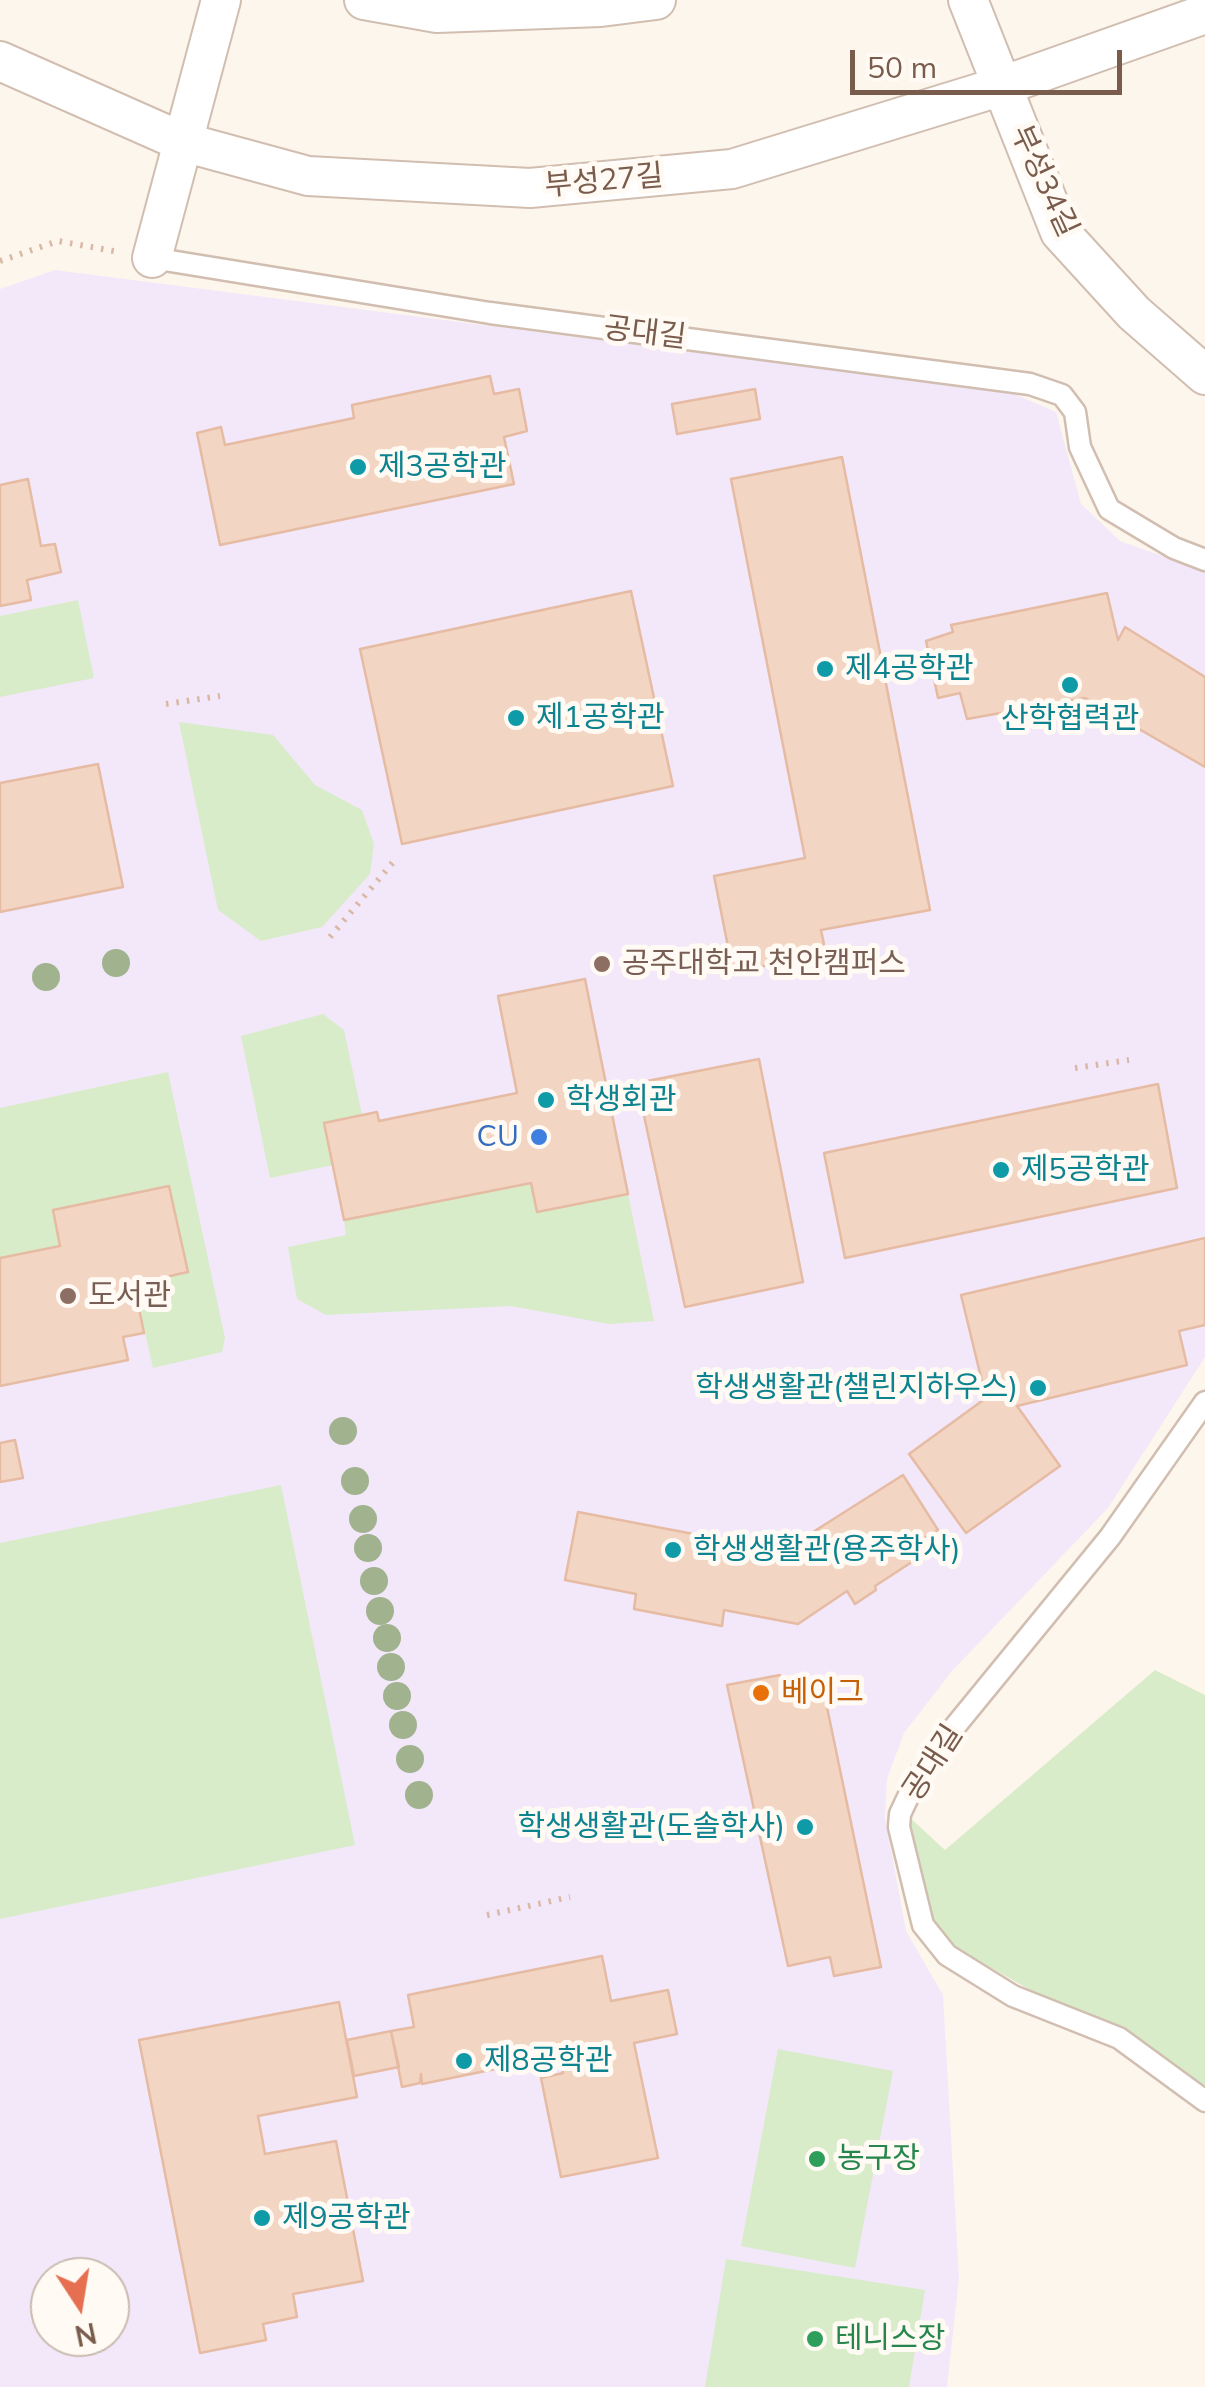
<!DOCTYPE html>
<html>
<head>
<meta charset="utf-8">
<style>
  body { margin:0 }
  #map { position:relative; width:1205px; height:2387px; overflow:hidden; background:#fdf6ec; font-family:Mulish,sans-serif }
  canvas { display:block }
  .north { position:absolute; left:30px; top:2257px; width:100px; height:100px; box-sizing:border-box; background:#fffaf3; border:2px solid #cabbb1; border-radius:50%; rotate:168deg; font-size:28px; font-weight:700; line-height:40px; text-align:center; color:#7a5c4d }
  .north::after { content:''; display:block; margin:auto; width:35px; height:45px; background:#e76f51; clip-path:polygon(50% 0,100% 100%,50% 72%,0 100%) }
  .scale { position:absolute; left:850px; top:50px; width:272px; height:45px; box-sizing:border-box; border:5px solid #7a5c4d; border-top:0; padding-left:12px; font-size:30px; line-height:35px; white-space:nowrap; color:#7a5c4d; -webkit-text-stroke:8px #fffaf3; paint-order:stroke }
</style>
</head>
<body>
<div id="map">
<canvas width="1205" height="2387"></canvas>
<div class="north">N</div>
<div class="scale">50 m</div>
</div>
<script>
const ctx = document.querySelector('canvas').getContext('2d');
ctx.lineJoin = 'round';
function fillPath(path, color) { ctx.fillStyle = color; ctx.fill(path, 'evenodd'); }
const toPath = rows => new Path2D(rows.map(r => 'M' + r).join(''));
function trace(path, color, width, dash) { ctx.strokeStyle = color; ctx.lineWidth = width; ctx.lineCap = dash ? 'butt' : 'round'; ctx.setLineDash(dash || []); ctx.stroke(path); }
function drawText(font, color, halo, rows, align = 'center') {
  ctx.font = font + ' Mulish,"Noto Sans KR",sans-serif'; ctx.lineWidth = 10; ctx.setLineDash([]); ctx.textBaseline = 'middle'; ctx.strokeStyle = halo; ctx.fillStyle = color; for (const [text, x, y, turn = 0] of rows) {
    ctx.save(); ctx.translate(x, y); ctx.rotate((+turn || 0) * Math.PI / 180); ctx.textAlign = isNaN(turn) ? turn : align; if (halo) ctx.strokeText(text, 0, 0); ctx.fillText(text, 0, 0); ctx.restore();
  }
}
fillPath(toPath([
  [55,270,1012,393,1056,412,1081,504,1120,541,1205,571,1205,1357,1108,1508,952,1671,904,1733,887,1779,885,1817,906,1931,943,1995,959,2278,947,2387,0,2387,0,289],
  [50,2277,110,2277,110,2337,50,2337]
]), '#f3e8fa');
fillPath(toPath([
  [78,600,94,678,0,697,0,616],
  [179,722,273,735,315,785,362,810,374,844,370,874,322,927,261,941,218,910],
  [323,1014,344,1030,362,1115,324,1123,333,1165,270,1178,241,1036],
  [168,1072,225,1338,222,1352,153,1368,134,1284,188,1272,169,1186,53,1210,60,1246,0,1258,0,1108],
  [531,1183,537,1212,628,1194,654,1321,609,1324,511,1306,326,1315,297,1299,288,1247,346,1235,344,1220],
  [281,1485,355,1845,0,1919,0,1543],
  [1155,1670,1205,1695,1205,2089,951,1945,935,1931,923,1905,906,1814,945,1850],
  [778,2049,893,2071,855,2268,741,2246],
  [726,2259,925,2290,909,2387,705,2387]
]), '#d8ecc9');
const building = toPath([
  [490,376,494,394,519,389,527,431,504,437,514,484,220,545,197,433,221,427,225,445,354,418,352,405,490,376],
  [755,389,760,419,677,434,672,404,755,389],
  [842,457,930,910,821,930,826,954,733,972,714,876,805,858,731,479,842,457],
  [28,479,41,546,55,544,61,572,27,580,31,600,0,606,0,485,28,479],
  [631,591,673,786,402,844,360,649,631,591],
  [1107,593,1118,640,1125,627,1205,677,1205,767,1085,698,967,719,960,693,938,698,926,641,953,632,951,625,1107,593],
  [98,764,123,887,0,912,0,783,98,764],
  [585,979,628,1194,537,1212,531,1183,344,1220,324,1123,377,1112,379,1121,517,1093,498,996,585,979],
  [759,1059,803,1282,685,1307,637,1083,759,1059],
  [1158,1084,1177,1188,845,1258,824,1153,1158,1084],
  [169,1186,188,1272,134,1284,144,1333,123,1337,128,1360,0,1386,0,1258,60,1246,53,1210,169,1186],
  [1205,1238,1205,1325,1179,1331,1187,1365,1017,1406,1060,1466,966,1533,909,1454,986,1398,961,1295,1205,1238],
  [15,1440,23,1478,0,1482,0,1443,15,1440],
  [903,1475,938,1530,907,1548,915,1560,875,1586,876,1590,855,1604,847,1591,798,1624,724,1610,722,1626,634,1609,636,1594,565,1580,578,1512,783,1551,903,1475],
  [780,1675,785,1696,823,1688,881,1967,834,1976,830,1957,788,1966,727,1685,780,1675],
  [602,1956,611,2001,668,1990,677,2034,634,2043,658,2158,561,2177,541,2078,563,2073,559,2056,422,2084,421,2074,420,2083,402,2087,391,2031,414,2027,408,1995,602,1956],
  [339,2002,357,2097,258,2116,265,2154,336,2141,363,2281,293,2294,297,2317,263,2324,266,2340,200,2353,139,2040,339,2002],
  [391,2031,399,2067,354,2076,347,2040,391,2031]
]);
fillPath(building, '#f3d5c3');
trace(building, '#e6bba3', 2.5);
const service = toPath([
  [152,258,490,313,1030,384,1062,395,1075,412,1080,447,1109,509,1174,548,1205,560],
  [1205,1402,1110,1537,948,1735,917,1778,900,1814,899,1827,923,1925,947,1955,1013,1996,1119,2038,1205,2101]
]);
const minor = toPath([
  [364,0,437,13,601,7,656,0],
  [968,0,1060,232,1134,313,1205,375],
  [0,61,183,142,308,176,530,188,732,169,1002,86,1205,14],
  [152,258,221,0]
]);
trace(service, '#d1beb0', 25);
trace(minor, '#d1beb0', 42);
trace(toPath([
  [0,261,58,241,119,252],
  [166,704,220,696],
  [330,937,394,861],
  [1075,1068,1129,1060],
  [487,1915,570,1897]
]), '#d9b8a5', 6, [2.5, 8]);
trace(service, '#fff', 20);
trace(minor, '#fff', 38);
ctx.fillStyle = '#a0b28e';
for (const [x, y] of [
  [116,963],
  [46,977],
  [343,1431],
  [355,1481],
  [363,1519],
  [368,1548],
  [374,1581],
  [380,1611],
  [387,1638],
  [391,1667],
  [397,1696],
  [403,1725],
  [410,1759],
  [419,1795]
]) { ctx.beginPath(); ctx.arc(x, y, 14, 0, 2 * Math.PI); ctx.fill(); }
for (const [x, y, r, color] of [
  [358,467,10,"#0f9aa8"],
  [825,669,10,"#0f9aa8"],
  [1070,685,10,"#0f9aa8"],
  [516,718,10,"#0f9aa8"],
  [602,964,10,"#8d6e63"],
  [546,1100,10,"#0f9aa8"],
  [539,1137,10,"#3f7fe0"],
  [1001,1170,10,"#0f9aa8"],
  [68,1296,10,"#8d6e63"],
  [1038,1388,10,"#0f9aa8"],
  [673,1550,10,"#0f9aa8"],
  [761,1693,10,"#e8710a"],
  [805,1827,10,"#0f9aa8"],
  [464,2061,10,"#0f9aa8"],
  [817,2159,10,"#2e9e5b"],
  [262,2218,10,"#0f9aa8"],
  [815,2339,10,"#2e9e5b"]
]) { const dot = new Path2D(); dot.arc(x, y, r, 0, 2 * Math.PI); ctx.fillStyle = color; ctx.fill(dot); trace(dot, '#fffaf3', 4); }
drawText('30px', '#7a5c4d', '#fffaf3', [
  ["부성27길",604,181,-5],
  ["부성34길",1044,181,65],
  ["공대길",645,333,7],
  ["공대길",933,1763,-57]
]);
drawText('30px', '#0d838f', '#fffaf3', [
  ["제3공학관",378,467],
  ["제4공학관",845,669],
  ["제1공학관",536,718],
  ["산학협력관",1070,719,"center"],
  ["학생회관",566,1100],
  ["제5공학관",1021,1170],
  ["학생생활관(챌린지하우스)",1018,1388,"right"],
  ["학생생활관(용주학사)",693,1550],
  ["학생생활관(도솔학사)",785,1827,"right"],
  ["제8공학관",484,2061],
  ["제9공학관",282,2218]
], 'left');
drawText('30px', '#785e54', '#fffaf3', [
  ["공주대학교 천안캠퍼스",622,964],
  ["도서관",88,1296]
], 'left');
drawText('30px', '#366cbe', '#fffaf3', [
  ["CU",519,1137]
], 'right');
drawText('30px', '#c56008', '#fffaf3', [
  ["베이그",781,1693]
], 'left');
drawText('30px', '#27864d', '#fffaf3', [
  ["농구장",837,2159],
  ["테니스장",835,2339]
], 'left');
</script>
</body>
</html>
